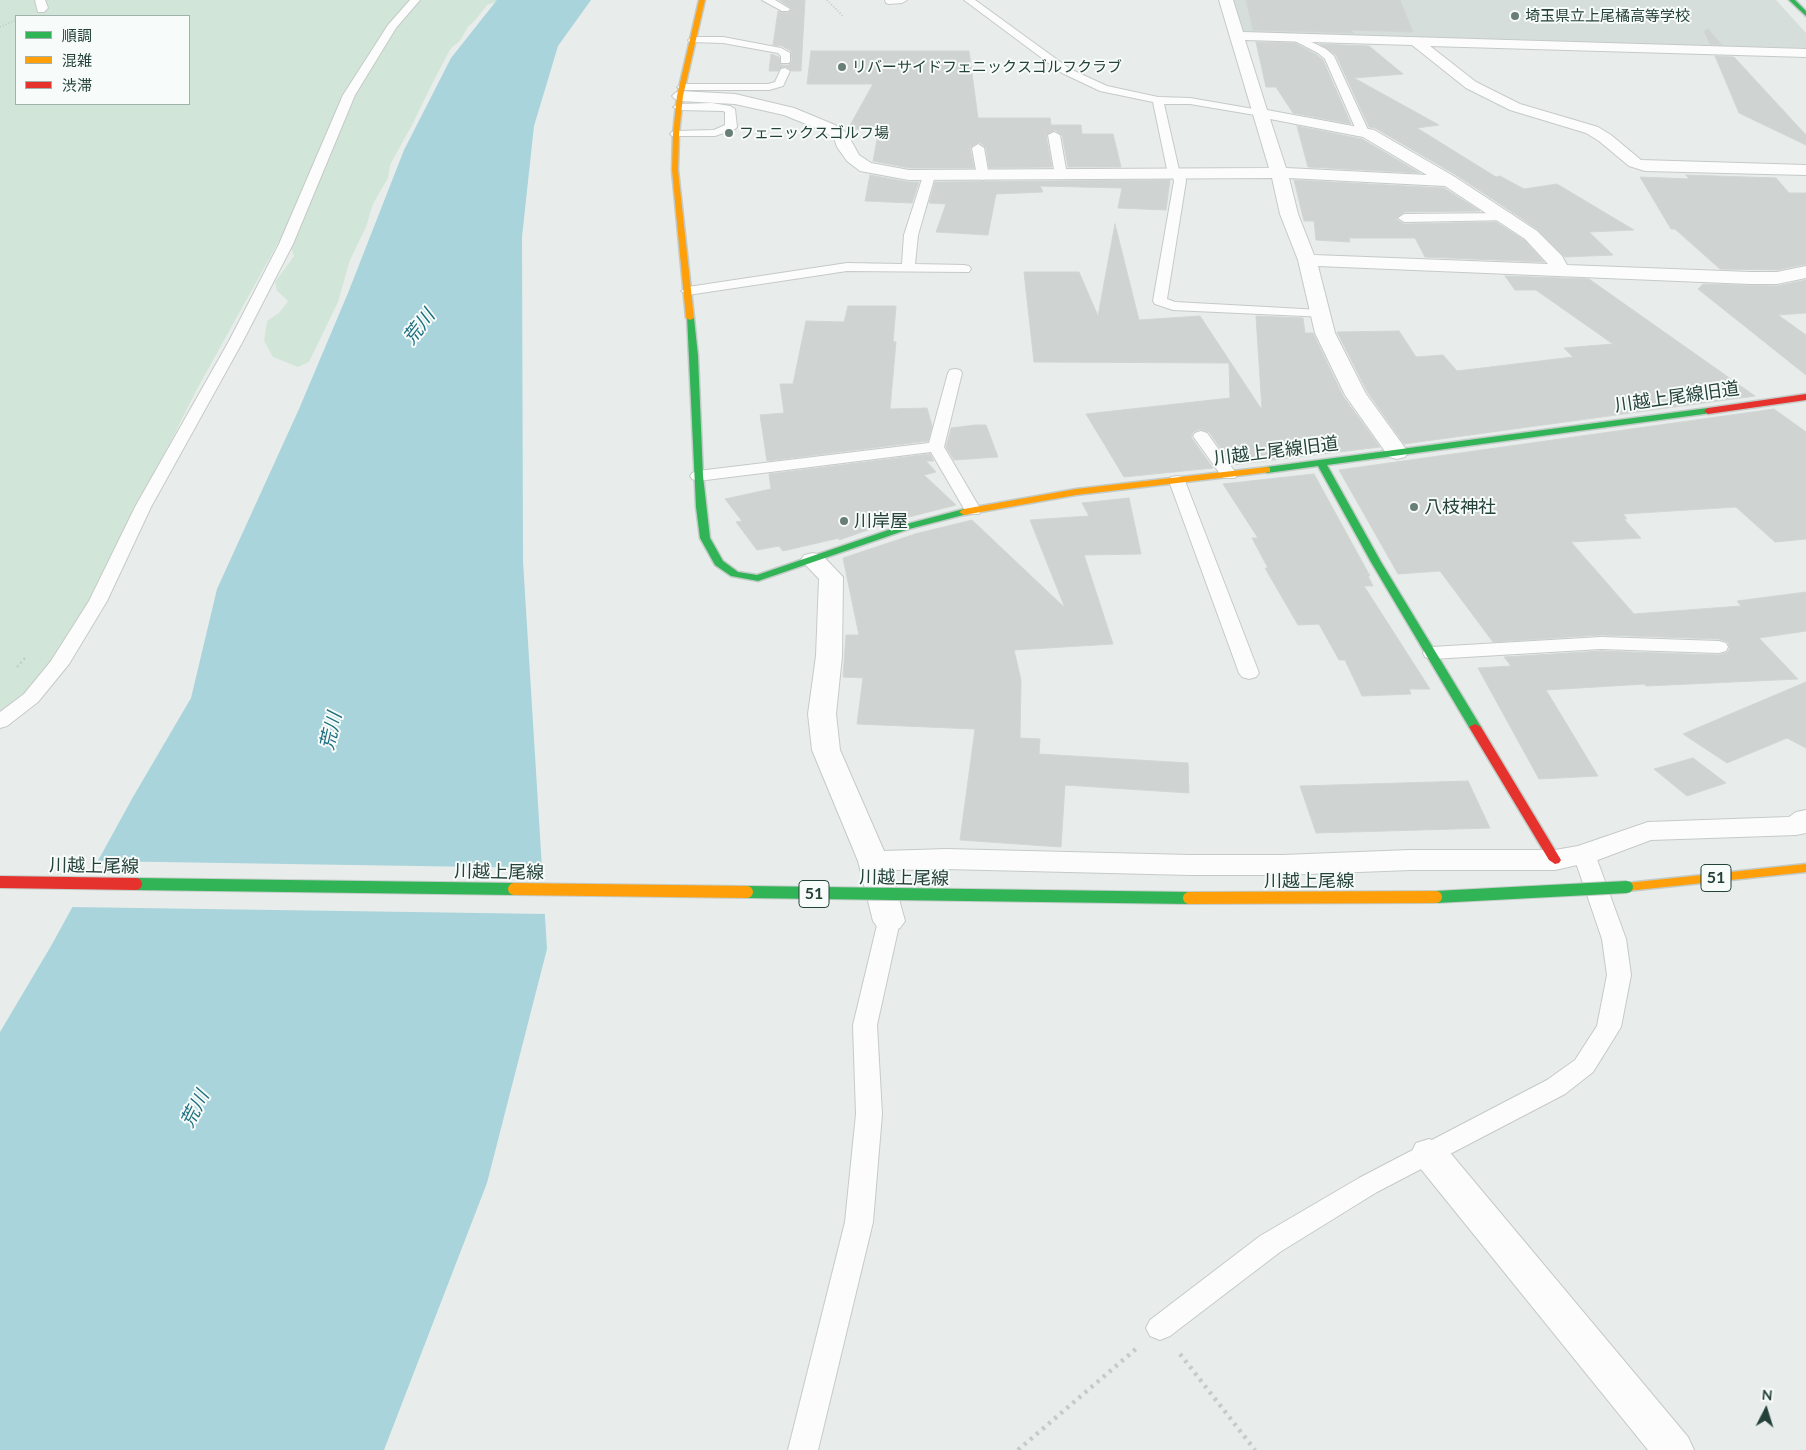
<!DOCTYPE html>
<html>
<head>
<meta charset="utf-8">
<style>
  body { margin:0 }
  #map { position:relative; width:1806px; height:1450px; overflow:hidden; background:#e8edeb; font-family:Lato,"Noto Sans JP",sans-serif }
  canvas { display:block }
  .legend { position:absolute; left:15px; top:15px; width:175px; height:90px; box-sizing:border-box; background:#f7fbf9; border:1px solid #a3b1ad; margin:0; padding:6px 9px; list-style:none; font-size:15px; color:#24423a }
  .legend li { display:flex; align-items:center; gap:10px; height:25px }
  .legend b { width:25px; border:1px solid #a3b1ad }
  .north { position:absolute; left:1741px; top:1385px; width:50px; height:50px; -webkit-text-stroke:4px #f7fbf9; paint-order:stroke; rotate:5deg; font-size:14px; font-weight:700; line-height:20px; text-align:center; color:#24423a }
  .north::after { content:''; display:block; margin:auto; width:18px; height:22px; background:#24423a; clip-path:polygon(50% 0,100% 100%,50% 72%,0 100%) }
</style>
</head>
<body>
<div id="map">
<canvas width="1806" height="1450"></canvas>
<ul class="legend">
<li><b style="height:6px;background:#30b455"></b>順調</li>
<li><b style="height:6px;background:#ff9f0a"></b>混雑</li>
<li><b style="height:6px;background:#e5322d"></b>渋滞</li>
</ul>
<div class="north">N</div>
</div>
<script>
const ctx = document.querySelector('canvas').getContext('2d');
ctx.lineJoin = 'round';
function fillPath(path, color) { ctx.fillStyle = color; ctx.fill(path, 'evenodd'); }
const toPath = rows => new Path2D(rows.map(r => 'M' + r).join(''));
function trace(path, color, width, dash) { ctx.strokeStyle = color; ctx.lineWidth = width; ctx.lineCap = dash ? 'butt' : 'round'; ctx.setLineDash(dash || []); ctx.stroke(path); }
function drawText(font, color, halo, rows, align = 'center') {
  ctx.font = font + ' Lato,"Noto Sans JP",sans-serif'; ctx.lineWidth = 4; ctx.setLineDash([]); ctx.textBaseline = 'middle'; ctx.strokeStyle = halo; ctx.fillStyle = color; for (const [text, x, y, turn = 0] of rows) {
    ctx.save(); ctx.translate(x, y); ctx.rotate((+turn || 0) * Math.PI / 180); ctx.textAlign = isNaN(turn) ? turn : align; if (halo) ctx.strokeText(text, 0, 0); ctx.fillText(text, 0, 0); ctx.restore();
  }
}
fillPath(toPath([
  [1233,0,1776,0,1806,33,1806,51,1243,33]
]), '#d6dedb');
fillPath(toPath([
  [0,0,502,0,487,5,477,18,468,27,460,41,451,48,432,84,412,125,390,165,388,178,373,204,366,227,350,260,338,302,309,362,298,367,273,357,264,341,267,321,279,313,288,301,277,291,275,282,294,256,292,250,279,241,196,391,86,611,31,688,0,716],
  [16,16,189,16,189,104,16,104]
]), '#d1e6d8');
fillPath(toPath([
  [497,0,591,0,558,46,534,126,522,237,523,561,547,949,487,1183,384,1450,0,1450,0,1032,51,946,133,797,191,698,217,589,299,409,348,293,404,150,451,58]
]), '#a9d4db');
fillPath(toPath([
  [95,861,545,868,548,914,70,907]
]), '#e8edeb');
const building = toPath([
  [779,0,805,0,801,71,792,71,785,66,778,71,769,71,771,54,779,57,781,65,789,65,792,61,791,51,782,46,773,45,778,11,788,13,792,9,779,0],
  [1246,0,1400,0,1413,32,1350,30,1354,33,1253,30,1246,0],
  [1708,29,1722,45,1710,44,1704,31,1708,29],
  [1256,42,1295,43,1317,55,1323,60,1351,124,1293,113,1276,87,1266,87,1256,42],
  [1320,44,1369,46,1403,74,1354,78,1439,125,1417,128,1496,177,1500,176,1524,189,1557,184,1634,230,1589,232,1613,255,1565,257,1538,230,1512,212,1456,175,1375,128,1369,127,1336,55,1320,44],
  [811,51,969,51,978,118,1050,118,1051,125,1081,125,1082,134,1113,134,1121,167,1068,167,1062,135,1055,130,1046,135,1052,167,989,168,986,148,979,142,970,148,974,168,909,168,873,161,879,130,848,129,873,84,807,84,811,51],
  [1715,56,1734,57,1806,135,1806,145,1739,113,1715,56],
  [1297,126,1362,139,1420,173,1308,167,1297,126],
  [870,175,909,182,919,182,912,203,865,201,870,175],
  [1686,175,1776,178,1789,193,1806,193,1806,264,1777,270,1720,269,1675,229,1671,229,1640,177,1689,179,1686,175],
  [1170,180,1166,210,1118,208,1122,188,1040,186,1043,192,996,194,988,235,936,232,946,204,929,203,935,182,1170,180],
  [1294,180,1444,188,1480,211,1404,212,1396,219,1404,224,1496,222,1524,240,1544,262,1425,257,1415,238,1349,238,1350,242,1316,240,1314,221,1304,221,1294,180],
  [1115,224,1139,320,1200,316,1262,410,1256,316,1303,318,1305,333,1313,333,1343,396,1380,447,1232,465,1209,432,1200,429,1193,432,1191,437,1213,468,1124,477,1086,414,1230,398,1229,363,1034,362,1024,272,1079,272,1098,316,1115,224],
  [1505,276,1589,279,1755,396,1404,444,1368,393,1337,332,1399,331,1416,357,1443,355,1457,371,1573,357,1564,348,1613,344,1536,290,1515,290,1505,276],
  [1806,280,1806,313,1778,315,1806,335,1806,375,1698,289,1703,284,1777,286,1806,280],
  [848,306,896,306,893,342,896,342,890,409,927,408,932,426,928,441,767,461,760,415,784,413,780,384,793,384,806,321,844,322,848,306],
  [1774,409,1806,432,1806,539,1775,542,1736,507,1623,514,1627,519,1624,519,1641,538,1571,542,1634,614,1741,606,1737,601,1806,592,1806,631,1759,638,1798,679,1646,686,1645,684,1546,690,1598,776,1539,779,1478,668,1511,666,1504,657,1601,651,1719,655,1728,652,1730,648,1728,642,1719,639,1601,635,1493,642,1440,571,1398,574,1339,470,1774,409],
  [975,425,986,425,998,457,954,460,946,447,951,428,975,425],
  [930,454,934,461,926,461,936,472,924,475,956,505,897,520,839,540,839,538,783,551,779,546,757,550,736,522,742,521,725,499,771,489,769,474,930,454],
  [1314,474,1370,576,1368,576,1373,586,1364,586,1430,689,1409,689,1411,694,1362,696,1345,660,1339,660,1319,624,1298,625,1265,568,1268,568,1252,538,1258,538,1223,484,1314,474],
  [1129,498,1141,554,1084,555,1113,644,1014,650,1021,680,1020,738,1040,739,1039,754,1188,763,1189,793,1065,785,1061,847,960,840,975,729,857,724,863,678,843,677,846,635,859,635,843,558,915,534,972,520,1065,608,1030,520,1089,516,1082,503,1129,498],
  [1806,682,1806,748,1787,738,1727,763,1683,734,1806,682],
  [1693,758,1726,783,1687,796,1654,769,1693,758],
  [1468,781,1490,828,1316,833,1300,786,1468,781]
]);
fillPath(building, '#cfd4d2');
trace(building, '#d1d6d4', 1);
const lane = toPath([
  [35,0,45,0,48,8,44,12,38,12,35,0],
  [410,0,420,0,396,28,355,95,293,244,243,341,151,507,107,601,69,664,38,702,7,726,0,728,0,712,24,694,51,661,89,601,135,507,229,341,279,244,343,95,388,25,410,0],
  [762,0,775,0,790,9,788,11,782,11,762,0],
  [885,0,907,0,902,3,889,4,886,3,885,0],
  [964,0,975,0,1070,69,1107,86,1158,97,1190,98,1265,111,1267,113,1261,116,1190,104,1164,104,1179,170,1185,174,1186,181,1167,299,1175,302,1321,310,1326,311,1328,314,1326,317,1173,310,1155,304,1153,301,1174,181,1173,177,1168,174,1153,102,1100,91,1062,73,964,0],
  [1297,35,1326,49,1334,56,1369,132,1367,134,1359,134,1357,132,1325,59,1318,53,1293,40,1293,36,1297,35],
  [693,37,723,37,781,48,790,53,790,61,789,63,781,63,781,56,778,53,723,43,689,42,688,40,693,37],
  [785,68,790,71,783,86,769,90,682,90,677,87,682,84,768,84,775,82,781,69,785,68],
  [712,103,730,106,735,109,737,127,735,129,715,136,672,136,670,134,672,132,676,131,714,130,725,125,725,112,723,111,679,110,673,107,679,104,712,103],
  [1054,132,1060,135,1067,175,1061,179,1055,175,1048,135,1054,132],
  [978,144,984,148,989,176,983,180,977,176,972,148,978,144],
  [929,172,935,176,918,235,915,264,964,265,969,266,971,269,969,272,847,271,688,295,681,291,688,287,847,263,902,264,904,235,923,176,929,172],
  [1507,213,1512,214,1513,217,1512,220,1404,222,1398,218,1404,214,1507,213],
  [955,369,960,370,962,373,944,447,981,510,979,514,967,514,931,452,698,481,692,479,690,476,692,473,698,471,929,443,948,373,950,370,955,369],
  [1201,431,1207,433,1235,472,1237,475,1235,478,1223,478,1193,436,1195,433,1201,431],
  [1177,476,1183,477,1185,481,1259,673,1256,677,1249,679,1242,677,1239,673,1169,481,1171,477,1177,476],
  [1601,637,1719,641,1726,643,1728,647,1726,651,1719,653,1601,649,1432,659,1425,657,1423,653,1425,649,1432,647,1601,637],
  [1584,847,1592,849,1595,854,1626,939,1631,975,1621,1027,1593,1072,1565,1094,1377,1192,1280,1252,1170,1336,1160,1340,1150,1336,1146,1328,1150,1320,1260,1236,1359,1178,1547,1080,1575,1060,1597,1026,1607,975,1602,939,1573,854,1576,849,1584,847],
  [889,913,897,916,900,921,877,1025,882,1114,873,1222,818,1450,788,1450,845,1222,856,1114,853,1025,878,921,881,916,889,913]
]);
const street = toPath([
  [1219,0,1233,0,1243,32,1806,49,1806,57,1430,46,1476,82,1520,104,1598,127,1611,135,1641,160,1806,165,1806,175,1645,171,1629,166,1599,141,1586,133,1510,110,1466,88,1412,45,1245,40,1267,110,1374,130,1455,177,1537,231,1562,256,1567,265,1750,272,1777,272,1806,266,1806,278,1777,284,1750,284,1318,266,1335,333,1366,394,1408,452,1405,457,1397,459,1389,457,1345,395,1315,333,1298,260,1280,214,1272,178,909,180,860,171,847,161,837,147,834,138,823,131,784,115,735,104,680,101,675,99,672,96,675,93,680,91,735,94,794,108,835,125,847,133,859,155,871,163,909,170,1269,168,1219,0],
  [1270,119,1363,137,1427,175,1286,168,1270,119],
  [1289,178,1445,186,1525,239,1548,264,1314,255,1298,214,1289,178],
  [813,553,822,555,843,577,842,656,836,714,840,750,884,851,946,849,1190,855,1282,855,1410,850,1555,850,1578,846,1648,822,1789,817,1796,812,1806,810,1806,833,1796,835,1651,840,1595,861,1555,870,1410,870,1282,875,1190,875,946,869,891,870,905,921,900,928,889,931,878,928,873,921,858,861,812,750,808,714,816,656,819,579,801,560,804,555,813,553],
  [1429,1139,1442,1143,1688,1437,1694,1450,1648,1450,1416,1163,1411,1153,1416,1143,1429,1139]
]);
const fast = toPath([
  [1789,0,1795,0,1806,11,1806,16,1789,0],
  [687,316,694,318,698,356,703,476,710,538,723,561,738,572,757,575,903,525,964,509,969,512,967,514,909,529,758,581,731,576,715,565,700,538,696,507,687,316],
  [1708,408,1712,411,1711,413,1327,465,1381,562,1481,727,1475,730,1469,727,1371,562,1318,466,1267,473,1262,470,1267,467,1708,408]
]);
const slow = toPath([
  [699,0,705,0,683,96,679,134,678,170,694,318,690,320,686,318,672,170,673,134,677,96,699,0],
  [1267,467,1270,468,1270,472,1076,495,964,515,959,512,964,509,1076,489,1267,467],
  [1806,864,1806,872,1627,891,1623,890,1621,887,1623,884,1627,883,1806,864]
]);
const jam = toPath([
  [1806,394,1806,400,1708,414,1704,411,1708,408,1806,394],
  [1475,724,1481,727,1561,860,1559,863,1555,864,1549,860,1469,727,1475,724]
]);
trace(lane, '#c5cac8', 2);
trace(street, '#c5cac8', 2);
trace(fast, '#c3cbc8', 3);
trace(slow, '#c3cbc8', 3);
trace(jam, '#c3cbc8', 3);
trace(toPath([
  [827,0,844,17],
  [0,27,16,20]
]), '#c3ccca', 2, [1, 2]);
trace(toPath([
  [17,667,26,657]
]), '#c3ccca', 2.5, [2, 3]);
trace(toPath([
  [1180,1354,1255,1450],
  [1018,1450,1137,1348]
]), '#c3ccca', 4.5, [3, 5]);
fillPath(lane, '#fcfcfc');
fillPath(street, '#fcfcfc');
fillPath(fast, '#30b455');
fillPath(slow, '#ff9f0a');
fillPath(jam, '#e5322d');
const fastBridge = toPath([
  [136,884,514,889],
  [747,892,1189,898],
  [1436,897,1627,887]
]);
const slowBridge = toPath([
  [514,889,747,892],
  [1189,898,1436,897]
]);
const jamBridge = toPath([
  [0,882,136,884]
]);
trace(fastBridge, '#c3ccc9', 14, []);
trace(slowBridge, '#c3ccc9', 14, []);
trace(jamBridge, '#c3ccc9', 14, []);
trace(fastBridge, '#30b455', 12);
trace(slowBridge, '#ff9f0a', 12);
trace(jamBridge, '#e5322d', 12);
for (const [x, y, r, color] of [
  [1515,16,5,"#697e78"],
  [842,67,5,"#697e78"],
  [729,133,5,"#697e78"],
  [1414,507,5,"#697e78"],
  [844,521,5,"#697e78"]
]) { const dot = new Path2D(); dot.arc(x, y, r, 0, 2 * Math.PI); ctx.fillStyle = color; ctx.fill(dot); trace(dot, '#f7fbf9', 2); }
drawText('15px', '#24423a', '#f7fbf9', [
  ["埼玉県立上尾橘高等学校",1525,16],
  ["リバーサイドフェニックスゴルフクラブ",852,67],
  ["フェニックスゴルフ場",739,133]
], 'left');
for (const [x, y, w] of [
  [1716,878,30],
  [814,894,30]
]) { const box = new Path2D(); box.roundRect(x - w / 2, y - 13.5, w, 27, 4); ctx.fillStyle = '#f7fbf9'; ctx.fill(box); trace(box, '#24423a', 1); }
drawText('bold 16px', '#24423a', null, [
  ["51",1716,878],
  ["51",814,894]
]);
drawText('18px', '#24423a', '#f7fbf9', [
  ["川越上尾線旧道",1677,397,-8],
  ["川越上尾線旧道",1276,451,-7],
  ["川越上尾線",94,866,1],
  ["川越上尾線",499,872,1],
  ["川越上尾線",904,878,1],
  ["川越上尾線",1309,881]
]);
drawText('18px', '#24423a', '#f7fbf9', [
  ["八枝神社",1424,507],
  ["川岸屋",854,521]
], 'left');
drawText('italic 19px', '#1c6f80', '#f7fbf9', [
  ["荒川",419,327,-52],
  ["荒川",331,731,-77],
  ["荒川",195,1109,-63]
]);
</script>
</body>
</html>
